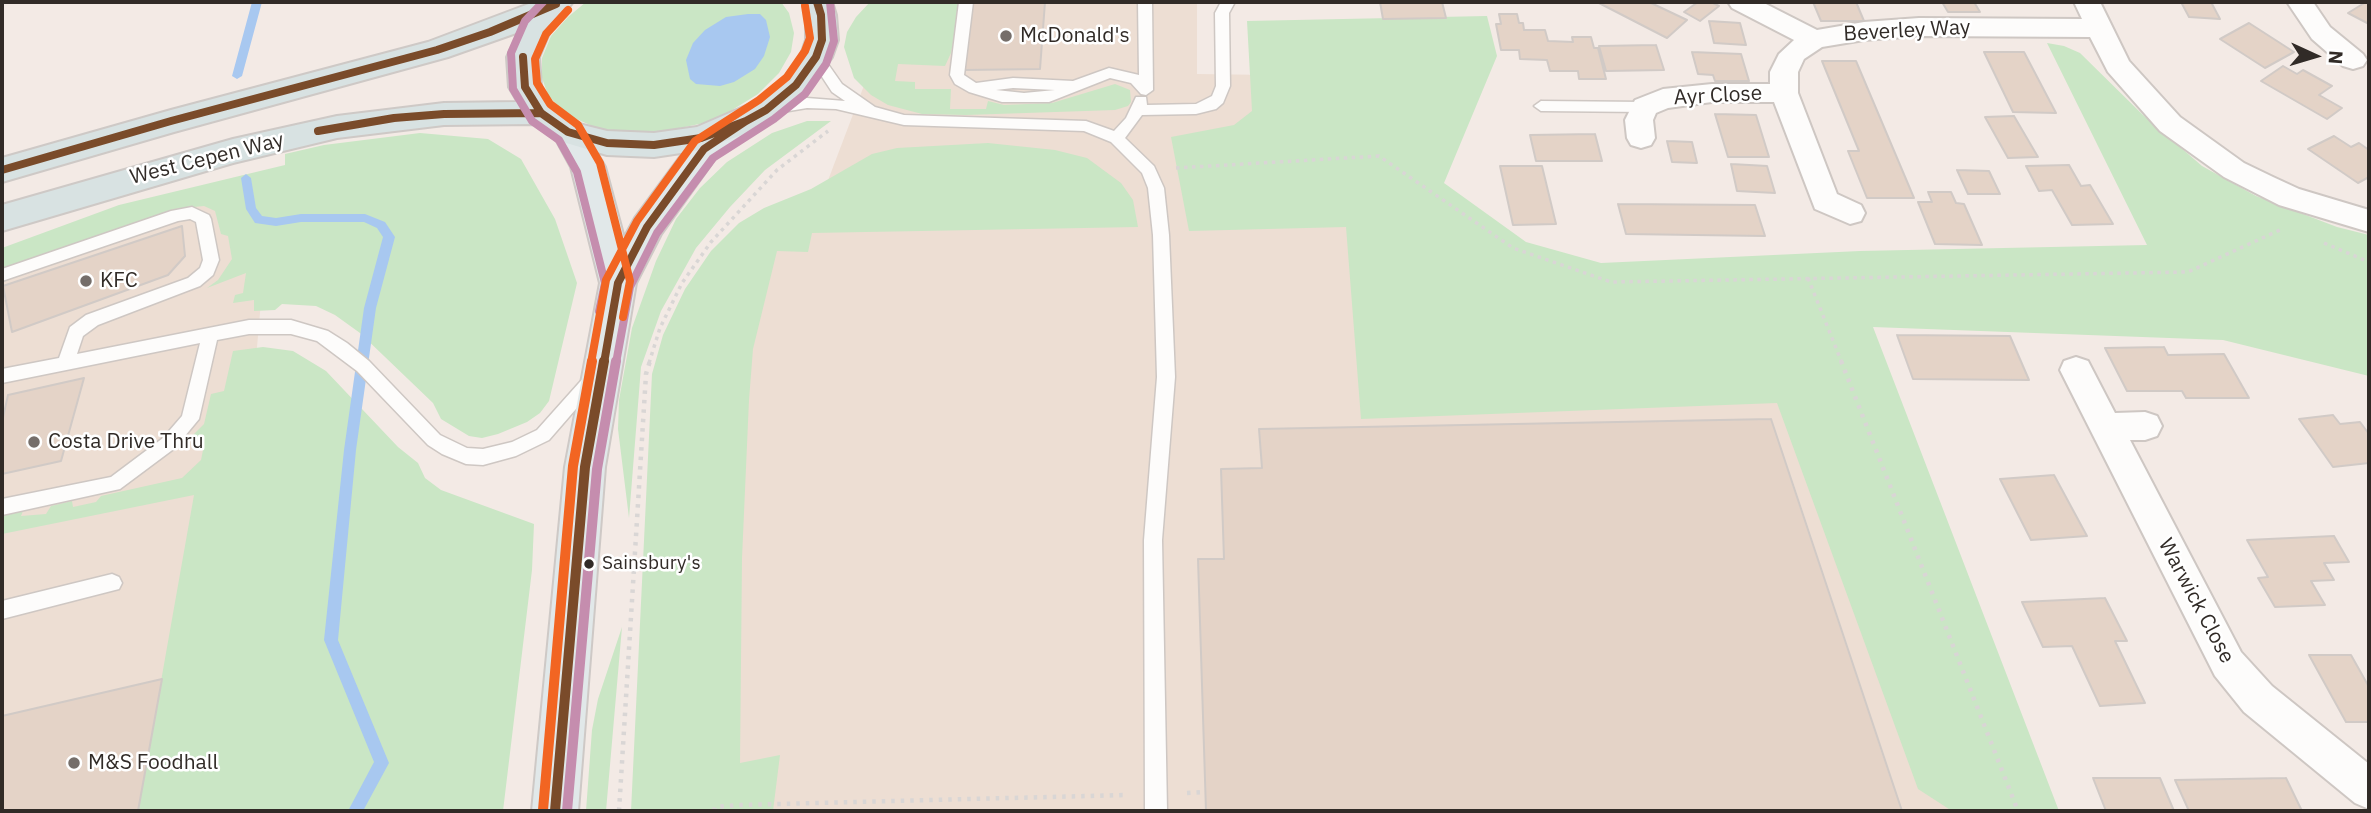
<!DOCTYPE html>
<html>
<head>
<meta charset="utf-8">
<style>
  body { margin:0 }
  #map { position:relative; width:2371px; height:813px; overflow:hidden; background:#f3eae5; font-family:"IBM Plex Sans",sans-serif }
  canvas { display:block }
  .frame { position:absolute; inset:0; border:4px solid #312b27; pointer-events:none }
  .north { position:absolute; left:2280px; top:21px; width:70px; height:70px; -webkit-text-stroke:5px #fff; paint-order:stroke; rotate:94deg; font-size:19px; font-weight:700; line-height:28px; text-align:center; color:#312b27 }
  .north::after { content:''; display:block; margin:auto; width:24px; height:32px; background:#312b27; clip-path:polygon(50% 0,100% 100%,50% 72%,0 100%) }
</style>
</head>
<body>
<div id="map">
<canvas width="2371" height="813"></canvas>
<div class="frame"></div>
<div class="north">N</div>
</div>
<script>
const ctx = document.querySelector('canvas').getContext('2d');
ctx.lineJoin = 'round';
function fillPath(path, color) { ctx.fillStyle = color; ctx.fill(path, 'evenodd'); }
const toPath = rows => new Path2D(rows.map(r => 'M' + r).join(''));
function trace(path, color, width, dash) { ctx.strokeStyle = color; ctx.lineWidth = width; ctx.lineCap = dash ? 'butt' : 'round'; ctx.setLineDash(dash || []); ctx.stroke(path); }
function drawText(font, color, halo, rows, align = 'center') {
  ctx.font = font + ' "IBM Plex Sans",sans-serif'; ctx.lineWidth = 5; ctx.setLineDash([]); ctx.textBaseline = 'middle'; ctx.strokeStyle = halo; ctx.fillStyle = color; for (const [text, x, y, turn = 0] of rows) {
    ctx.save(); ctx.translate(x, y); ctx.rotate((+turn || 0) * Math.PI / 180); ctx.textAlign = isNaN(turn) ? turn : align; if (halo) ctx.strokeText(text, 0, 0); ctx.fillText(text, 0, 0); ctx.restore();
  }
}
fillPath(toPath([
  [904,2,1197,2,1197,74,1348,76,1403,327,1781,342,1978,811,678,811,720,282,816,212,893,9],
  [272,176,250,427,191,811,2,811,2,253]
]), '#edded3');
fillPath(toPath([
  [586,2,781,2,789,13,794,33,791,52,779,73,758,94,724,115,704,123,656,133,622,133,597,128,574,118,559,107,548,95,542,78,542,58,551,36,568,17],
  [870,2,960,2,951,53,945,66,898,64,895,81,915,82,915,89,951,89,950,109,986,109,988,101,1004,105,1052,103,1115,84,1130,90,1131,102,1128,106,1115,110,966,115,922,114,888,105,871,95,854,78,844,47,847,32,856,17],
  [1487,16,1497,56,1444,183,1526,242,1601,263,1860,251,2147,245,2047,43,2064,46,2080,53,2142,114,2202,166,2256,196,2337,227,2369,235,2369,376,2223,340,1873,327,2059,811,1952,811,1918,789,1777,403,1361,419,1346,227,1189,231,1171,137,1234,125,1252,111,1247,21],
  [807,121,831,121,765,170,730,207,696,248,661,311,641,367,629,518,618,429,619,400,632,328,656,261,676,219,700,188,727,162,772,133],
  [420,133,488,139,521,159,555,219,577,283,549,401,540,413,527,422,498,434,482,438,469,436,441,419,433,403,360,333,335,315,316,306,282,304,275,310,254,311,254,300,233,303,235,295,243,293,246,273,207,288,218,280,232,259,228,236,221,234,215,211,204,206,174,209,2,270,2,248,119,205,285,165,285,154,324,145],
  [988,143,1055,150,1087,158,1121,183,1133,200,1138,227,812,233,808,252,777,251,753,349,749,400,742,558,740,763,780,755,773,811,631,811,652,374,663,335,685,289,711,251,739,223,764,208,811,189,872,154,897,148],
  [263,347,293,351,326,371,398,447,418,463,425,478,441,490,534,524,532,570,503,811,138,811,194,495,2,534,2,519,4,515,23,511,21,516,46,514,51,506,72,501,73,507,96,502,101,496,182,478,201,460,204,445,192,436,204,424,211,394,224,391,233,351],
  [622,627,606,811,586,811,592,730,598,699]
]), '#cae6c5');
fillPath(toPath([
  [748,14,760,14,766,20,770,37,764,56,755,69,734,82,720,86,696,84,690,79,686,60,693,43,705,30,726,17]
]), '#a8c8f0');
fillPath(toPath([
  [252,2,262,2,242,76,237,79,232,76,252,2],
  [246,174,251,178,256,208,262,216,276,218,301,214,365,214,385,222,395,237,376,308,356,450,338,640,389,763,363,811,348,811,374,762,324,640,344,450,364,308,383,237,377,228,364,222,301,222,276,226,255,223,246,209,241,178,246,174]
]), '#a8c8f0');
const building = toPath([
  [973,2,1045,2,1040,69,964,70,973,2],
  [1380,2,1442,2,1446,18,1383,19,1380,2],
  [1597,2,1649,2,1687,20,1667,38,1597,2],
  [1698,2,1711,2,1719,6,1700,21,1684,12,1698,2],
  [1813,2,1856,2,1864,21,1821,21,1813,2],
  [1942,2,1974,2,1980,12,1948,12,1942,2],
  [2181,2,2211,2,2220,19,2189,17,2181,2],
  [2366,2,2369,2,2369,24,2348,13,2366,2],
  [1499,14,1517,14,1519,23,1523,23,1524,30,1545,30,1548,41,1573,42,1572,37,1591,37,1594,48,1598,48,1606,79,1579,79,1578,71,1550,71,1547,60,1520,59,1519,50,1501,50,1496,24,1501,24,1499,14],
  [1709,21,1740,23,1746,45,1714,43,1709,21],
  [2249,23,2294,52,2265,68,2220,39,2249,23],
  [1656,45,1664,70,1606,71,1599,46,1656,45],
  [1692,52,1741,54,1749,81,1715,81,1713,75,1698,74,1692,52],
  [1984,52,2024,52,2056,113,2013,112,1984,52],
  [1822,61,1856,61,1914,198,1867,198,1848,151,1859,151,1822,61],
  [2283,66,2297,74,2303,70,2332,86,2319,95,2342,108,2327,119,2261,81,2283,66],
  [1715,114,1756,115,1769,157,1728,157,1715,114],
  [2014,116,2038,157,2008,158,1985,117,2014,116],
  [1595,134,1602,161,1536,161,1530,135,1595,134],
  [2334,136,2351,147,2359,143,2369,150,2369,177,2358,183,2308,149,2334,136],
  [1667,141,1692,142,1697,163,1672,162,1667,141],
  [1731,164,1767,166,1775,193,1737,191,1731,164],
  [2069,165,2081,186,2090,185,2113,224,2072,225,2052,190,2039,191,2026,166,2069,165],
  [1500,166,1542,166,1556,224,1513,225,1500,166],
  [1957,170,1989,171,2000,194,1968,194,1957,170],
  [1928,192,1951,192,1956,203,1964,204,1982,245,1935,244,1918,202,1932,202,1928,192],
  [1618,204,1755,205,1765,236,1626,234,1618,204],
  [182,226,185,256,168,275,12,332,3,286,182,226],
  [1897,335,2010,336,2029,380,1913,379,1897,335],
  [2164,347,2168,355,2224,354,2249,398,2186,398,2182,391,2127,391,2105,348,2164,347],
  [84,378,61,461,2,474,2,422,8,395,84,378],
  [2333,415,2340,424,2360,422,2369,434,2369,463,2333,467,2299,419,2333,415],
  [1771,419,1902,811,1206,811,1198,559,1224,559,1221,469,1262,468,1259,429,1771,419],
  [2054,475,2087,536,2031,540,2000,479,2054,475],
  [2334,536,2349,562,2324,563,2334,580,2311,581,2325,605,2275,607,2258,578,2268,577,2247,540,2334,536],
  [2105,598,2127,641,2115,641,2145,703,2100,706,2072,646,2043,647,2022,602,2105,598],
  [2309,655,2351,655,2369,687,2369,722,2346,722,2309,655],
  [162,679,138,811,2,811,2,716,162,679],
  [2093,778,2160,778,2174,811,2106,811,2093,778],
  [2286,778,2302,811,2189,811,2175,780,2286,778]
]);
fillPath(building, '#e4d3c7');
trace(building, '#d1cac6', 2);
const service = toPath([
  [959,2,973,2,964,75,976,83,1013,78,1073,81,1109,68,1139,75,1138,2,1152,2,1153,90,1146,95,1141,94,1131,83,1110,78,1049,102,1002,102,969,92,955,84,950,75,959,2],
  [1013,88,1055,90,1024,93,996,90,1013,88],
  [1221,2,1235,2,1229,13,1230,86,1223,103,1216,109,1196,114,1142,115,1125,138,1154,166,1164,188,1169,235,1175,377,1162,540,1167,811,1145,811,1144,540,1157,377,1153,235,1148,188,1142,173,1111,142,1084,131,904,125,836,109,807,108,771,114,764,109,771,104,807,98,845,101,832,92,809,57,816,52,821,54,842,84,875,107,904,115,1086,121,1114,131,1126,118,1136,97,1146,97,1147,105,1196,104,1212,96,1216,86,1215,13,1221,2],
  [1541,101,1645,102,1652,107,1645,112,1541,111,1534,106,1541,101],
  [192,207,209,215,211,219,219,260,213,275,200,286,98,325,83,336,77,354,249,320,291,320,328,331,347,343,369,361,440,435,467,448,483,449,512,442,537,430,587,374,593,372,599,374,602,379,549,440,516,456,483,465,466,464,442,454,428,445,357,371,317,341,291,334,249,334,217,340,199,419,175,448,120,489,2,515,2,499,111,477,163,438,182,416,200,343,2,383,2,369,59,358,70,327,86,315,188,278,200,268,203,260,196,222,190,219,178,221,2,281,2,269,171,211,192,207],
  [112,574,119,577,122,583,119,589,2,619,2,601,112,574]
]);
const minor = toPath([
  [1728,2,1762,2,1817,30,1864,22,1919,18,2082,19,2074,2,2100,2,2129,61,2180,117,2244,163,2273,177,2299,189,2369,210,2369,232,2279,205,2224,177,2160,131,2108,72,2090,37,1919,36,1864,40,1822,47,1804,59,1798,72,1798,93,1837,194,1861,205,1865,213,1861,221,1850,224,1815,209,1774,102,1712,102,1668,108,1656,113,1653,120,1655,138,1651,145,1641,148,1631,145,1627,138,1625,120,1635,100,1663,89,1712,84,1770,84,1770,72,1779,54,1794,40,1732,8,1728,2],
  [2287,2,2313,2,2330,27,2363,54,2367,60,2363,66,2353,69,2343,66,2312,39,2287,2],
  [2076,357,2088,361,2115,413,2145,412,2157,416,2162,426,2157,436,2145,440,2130,440,2241,652,2272,686,2369,764,2369,809,2355,803,2244,712,2215,676,2060,370,2064,361,2076,357]
]);
const primary = toPath([
  [746,110,758,113,762,121,758,129,716,157,661,234,636,283,605,467,578,811,532,811,565,467,600,283,571,167,552,132,556,124,568,120,580,124,605,167,624,238,635,218,692,141,734,113,746,110]
]);
const trunk = toPath([
  [534,2,572,3,550,31,539,57,541,87,553,105,579,124,607,131,654,133,697,127,755,102,785,77,801,55,806,40,806,15,802,2,832,2,836,15,838,40,832,57,807,93,777,118,758,129,701,150,654,157,607,155,556,140,534,124,444,125,337,138,233,163,2,231,2,205,233,139,337,116,444,103,518,102,509,87,507,57,519,32,448,57,174,132,2,182,2,158,171,110,428,42,534,2]
]);
trace(service, '#cec7c3', 3);
trace(minor, '#cec7c3', 4);
trace(primary, '#cec9c6', 4);
trace(trunk, '#cec9c6', 4);
trace(toPath([
  [1176,168,1379,156,1513,248,1611,282,2188,272,2282,229],
  [2324,243,2369,262],
  [1808,278,1842,363],
  [649,363,660,328,682,283,711,242,777,170,828,131]
]), '#d9d6d5', 3.5, [3.5, 4.5]);
trace(toPath([
  [1841,361,2018,811],
  [1187,793,1205,792],
  [619,811,646,374,650,361],
  [714,811,715,807,739,805,1126,795]
]), '#d9d6d5', 4.5, [3.5, 6]);
fillPath(service, '#fdfcfb');
fillPath(minor, '#fdfcfb');
fillPath(primary, '#e1e8e9');
fillPath(trunk, '#d8e2e2');
trace(toPath([
  [523,57,525,87,541,113,568,132,607,143,654,145,701,138,746,121,766,110,796,85,816,57,822,40,821,15,817,2],
  [318,131,394,118,444,114,541,113],
  [2,170,171,121,437,50,490,32,556,4],
  [604,363,618,283,647,227,704,149,746,121]
]), '#7a4b2a', 8);
trace(toPath([
  [555,811,585,467,604,361]
]), '#7a4b2a', 10);
trace(toPath([
  [543,2,525,21,511,53,513,89,532,121,559,140,577,172,605,283,599,311],
  [616,363,630,287,657,233,713,158,774,119,805,94,826,64,834,41,830,2]
]), '#c58dae', 8);
trace(toPath([
  [567,811,597,469,616,361]
]), '#c58dae', 10);
trace(toPath([
  [568,10,546,34,535,59,537,83,550,104,578,125,600,163,630,281,623,317],
  [591,363,606,280,637,221,695,141,759,100,787,77,805,51,810,38,805,6]
]), '#f26522', 8);
trace(toPath([
  [543,810,573,466,592,361]
]), '#f26522', 10);
for (const [x, y, r, color] of [
  [1006,36,7,"#756e6a"],
  [86,281,7,"#756e6a"],
  [34,442,7,"#756e6a"],
  [589,564,6,"#312b27"],
  [74,763,7,"#756e6a"]
]) { const dot = new Path2D(); dot.arc(x, y, r, 0, 2 * Math.PI); ctx.fillStyle = color; ctx.fill(dot); trace(dot, '#fff', 2.5); }
drawText('19px', '#312b27', '#fff', [
  ["Sainsbury's",602,564]
], 'left');
drawText('21px', '#312b27', '#fff', [
  ["Beverley Way",1907,31,-3],
  ["Ayr Close",1718,96,-3],
  ["West Cepen Way",207,159,-14],
  ["Warwick Close",2196,601,62]
]);
drawText('21px', '#312b27', '#fff', [
  ["McDonald's",1020,36],
  ["KFC",100,281],
  ["Costa Drive Thru",48,442],
  ["M&S Foodhall",88,763]
], 'left');
</script>
</body>
</html>
